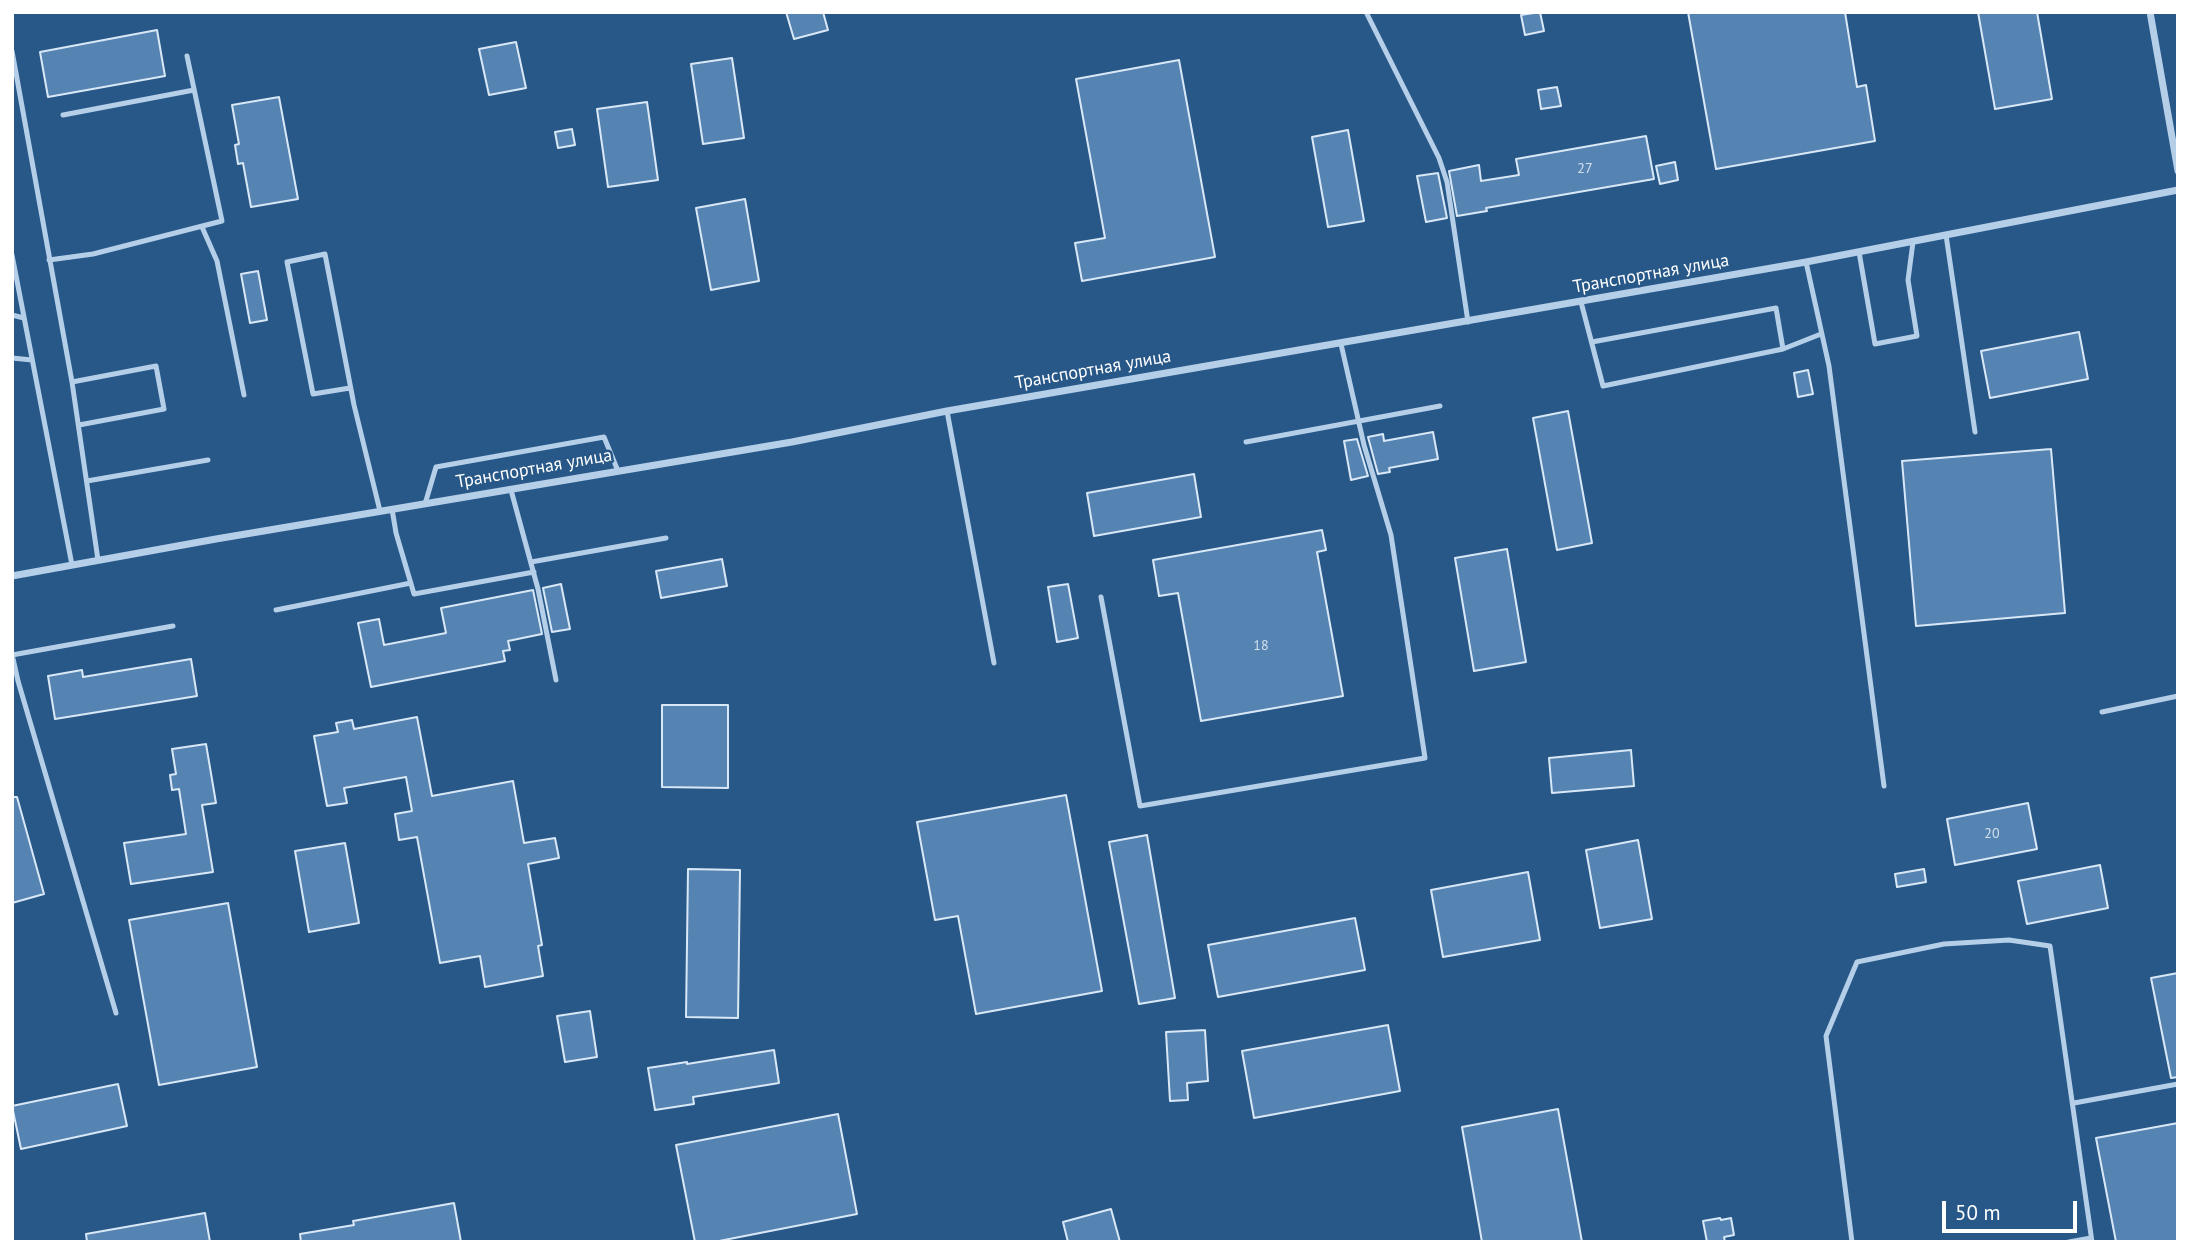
<!DOCTYPE html>
<html>
<head>
<meta charset="utf-8">
<style>
  body { margin:0 }
  #map { position:relative; width:2190px; height:1254px; overflow:hidden; background:#285888; font-family:"PT Sans",sans-serif }
  canvas { display:block }
  .frame { position:absolute; inset:0; border:14px solid #fff; pointer-events:none }
  .scale { position:absolute; left:1942px; top:1201px; width:135px; height:32px; box-sizing:border-box; border:4px solid #fff; border-top:0; padding-left:9px; font-size:21px; line-height:24px; white-space:nowrap; color:#fff; -webkit-text-stroke:5px #285888; paint-order:stroke }
</style>
</head>
<body>
<div id="map">
<canvas width="2190" height="1254"></canvas>
<div class="frame"></div>
<div class="scale">50 m</div>
</div>
<script>
const ctx = document.querySelector('canvas').getContext('2d');
ctx.lineJoin = 'round';
function fillPath(path, color) { ctx.fillStyle = color; ctx.fill(path, 'evenodd'); }
const toPath = rows => new Path2D(rows.map(r => 'M' + r).join(''));
function trace(path, color, width, dash) { ctx.strokeStyle = color; ctx.lineWidth = width; ctx.lineCap = dash ? 'butt' : 'round'; ctx.setLineDash(dash || []); ctx.stroke(path); }
function drawText(font, color, halo, rows, align = 'center') {
  ctx.font = font + ' "PT Sans",sans-serif'; ctx.lineWidth = 5; ctx.setLineDash([]); ctx.textBaseline = 'middle'; ctx.strokeStyle = halo; ctx.fillStyle = color; for (const [text, x, y, turn = 0] of rows) {
    ctx.save(); ctx.translate(x, y); ctx.rotate((+turn || 0) * Math.PI / 180); ctx.textAlign = isNaN(turn) ? turn : align; if (halo) ctx.strokeText(text, 0, 0); ctx.fillText(text, 0, 0); ctx.restore();
  }
}
const building = toPath([
  [786,12,823,12,828,30,794,39,786,12],
  [1540,12,1544,31,1525,35,1521,15,1540,12],
  [1688,12,1845,12,1857,87,1866,85,1875,141,1716,169,1688,12],
  [1978,12,2037,12,2052,99,1995,109,1978,12],
  [157,30,165,76,48,97,40,52,157,30],
  [516,42,526,88,489,95,479,49,516,42],
  [732,58,744,138,703,144,691,64,732,58],
  [1179,60,1215,257,1082,281,1075,243,1105,238,1076,79,1179,60],
  [1557,87,1561,106,1541,109,1538,90,1557,87],
  [279,97,298,199,251,207,243,163,238,164,235,145,239,144,232,105,279,97],
  [647,102,658,180,608,187,597,109,647,102],
  [572,129,575,145,558,148,555,132,572,129],
  [1348,130,1364,221,1328,227,1312,137,1348,130],
  [1646,136,1654,179,1486,208,1487,211,1457,216,1449,171,1479,165,1481,181,1519,175,1516,159,1646,136],
  [1675,162,1678,180,1660,184,1656,166,1675,162],
  [1438,173,1447,218,1426,222,1417,176,1438,173],
  [745,199,759,281,711,290,696,208,745,199],
  [258,271,267,320,250,323,241,274,258,271],
  [2079,332,2088,379,1990,398,1981,351,2079,332],
  [1808,370,1813,394,1798,397,1794,373,1808,370],
  [1568,411,1592,543,1557,550,1533,418,1568,411],
  [1433,432,1438,459,1389,468,1390,472,1378,474,1368,437,1383,434,1384,441,1433,432],
  [1357,439,1368,476,1351,480,1344,441,1357,439],
  [2051,449,2065,613,1916,626,1902,461,2051,449],
  [1194,474,1201,517,1094,536,1087,493,1194,474],
  [1322,530,1326,550,1317,552,1343,696,1201,721,1178,593,1159,596,1153,560,1322,530],
  [1507,549,1526,662,1474,671,1455,558,1507,549],
  [722,559,727,586,661,598,656,571,722,559],
  [561,584,570,629,552,632,543,588,561,584],
  [1068,584,1078,638,1057,642,1048,587,1068,584],
  [533,590,542,634,508,641,510,650,503,651,505,661,371,687,358,623,379,619,384,645,446,633,441,608,533,590],
  [191,659,197,696,55,719,48,676,82,670,83,677,191,659],
  [662,705,728,705,728,788,662,787,662,705],
  [417,717,432,796,513,781,524,843,555,838,559,858,528,864,542,945,538,946,543,976,485,987,480,956,440,963,417,837,399,840,395,814,412,811,406,777,344,788,347,803,327,806,314,736,338,732,336,723,352,720,354,729,417,717],
  [206,744,216,803,202,805,213,872,131,884,124,843,186,834,179,789,172,790,170,775,176,774,172,749,206,744],
  [1631,750,1634,786,1552,793,1549,758,1631,750],
  [1066,795,1102,991,976,1014,958,916,935,920,917,822,1066,795],
  [12,797,17,797,44,894,12,903,12,797],
  [2028,803,2037,849,1955,865,1947,819,2028,803],
  [1147,835,1175,998,1139,1004,1109,842,1147,835],
  [1638,840,1652,919,1600,928,1586,850,1638,840],
  [345,843,359,923,309,932,295,851,345,843],
  [2100,865,2108,908,2027,924,2018,881,2100,865],
  [688,869,740,870,738,1018,686,1017,688,869],
  [1924,869,1926,882,1897,887,1895,874,1924,869],
  [1528,872,1540,940,1443,957,1431,890,1528,872],
  [228,903,257,1067,159,1085,129,920,228,903],
  [1355,918,1365,970,1218,997,1208,945,1355,918],
  [2178,973,2178,1077,2171,1078,2151,978,2178,973],
  [590,1011,597,1057,565,1062,557,1016,590,1011],
  [1388,1025,1400,1091,1254,1118,1242,1051,1388,1025],
  [1205,1030,1208,1081,1187,1083,1188,1100,1170,1101,1166,1032,1205,1030],
  [774,1050,779,1083,693,1097,694,1104,655,1110,648,1068,687,1062,687,1064,774,1050],
  [118,1084,127,1126,21,1149,12,1106,118,1084],
  [1558,1109,1582,1242,1482,1242,1462,1127,1558,1109],
  [838,1114,857,1214,714,1242,695,1242,676,1145,838,1114],
  [2178,1123,2178,1242,2116,1242,2096,1138,2178,1123],
  [454,1203,461,1242,301,1242,300,1234,354,1225,353,1221,454,1203],
  [1111,1209,1120,1242,1068,1242,1063,1222,1111,1209],
  [205,1213,210,1242,87,1242,86,1234,205,1213],
  [1720,1218,1721,1220,1731,1218,1734,1235,1724,1237,1725,1242,1707,1242,1703,1221,1720,1218]
]);
fillPath(building, '#5583b2');
trace(building, '#d9e8f7', 2);
trace(toPath([
  [1366,12,1439,158,1447,182,1468,322],
  [12,51,72,382,98,560],
  [63,115,194,90],
  [202,227,217,261,244,395],
  [1946,235,1975,432],
  [1859,252,1875,344,1917,336,1908,280,1913,242],
  [12,255,72,565],
  [49,260,93,254,222,221,187,56],
  [1806,262,1829,366,1884,786],
  [1581,302,1603,386,1783,349,1821,334],
  [12,315,24,318],
  [1592,342,1776,308,1783,349],
  [12,358,32,360],
  [72,382,156,366,164,409,79,425],
  [350,388,313,394,287,262,325,254,354,405,380,511],
  [947,411,994,663],
  [1246,442,1440,406],
  [87,481,208,460],
  [511,490,538,589,556,680],
  [425,504,436,467,604,437,618,471],
  [392,509,396,533,414,594,534,572],
  [531,562,666,538],
  [1101,597,1140,806,1425,758,1391,535,1364,445,1341,344],
  [276,610,411,583],
  [12,654,18,681,116,1013],
  [12,655,173,626],
  [2102,712,2178,696],
  [2074,1103,2178,1084],
  [1852,1242,1826,1036,1857,962,1944,944,2009,940,2050,946,2092,1242],
  [2069,1242,2091,1238]
]), '#b5cfe9', 5);
trace(toPath([
  [2150,12,2178,171],
  [12,576,216,539,792,442,947,411,1806,262,2178,190]
]), '#b5cfe9', 7);
drawText('14px', '#d4e0ec', null, [
  ["27",1585,169],
  ["18",1261,646],
  ["20",1992,834]
]);
drawText('18px', '#fff', '#285888', [
  ["Транспортная улица",1651,274,-10],
  ["Транспортная улица",1093,370,-10],
  ["Транспортная улица",534,469,-10]
]);
</script>
</body>
</html>
